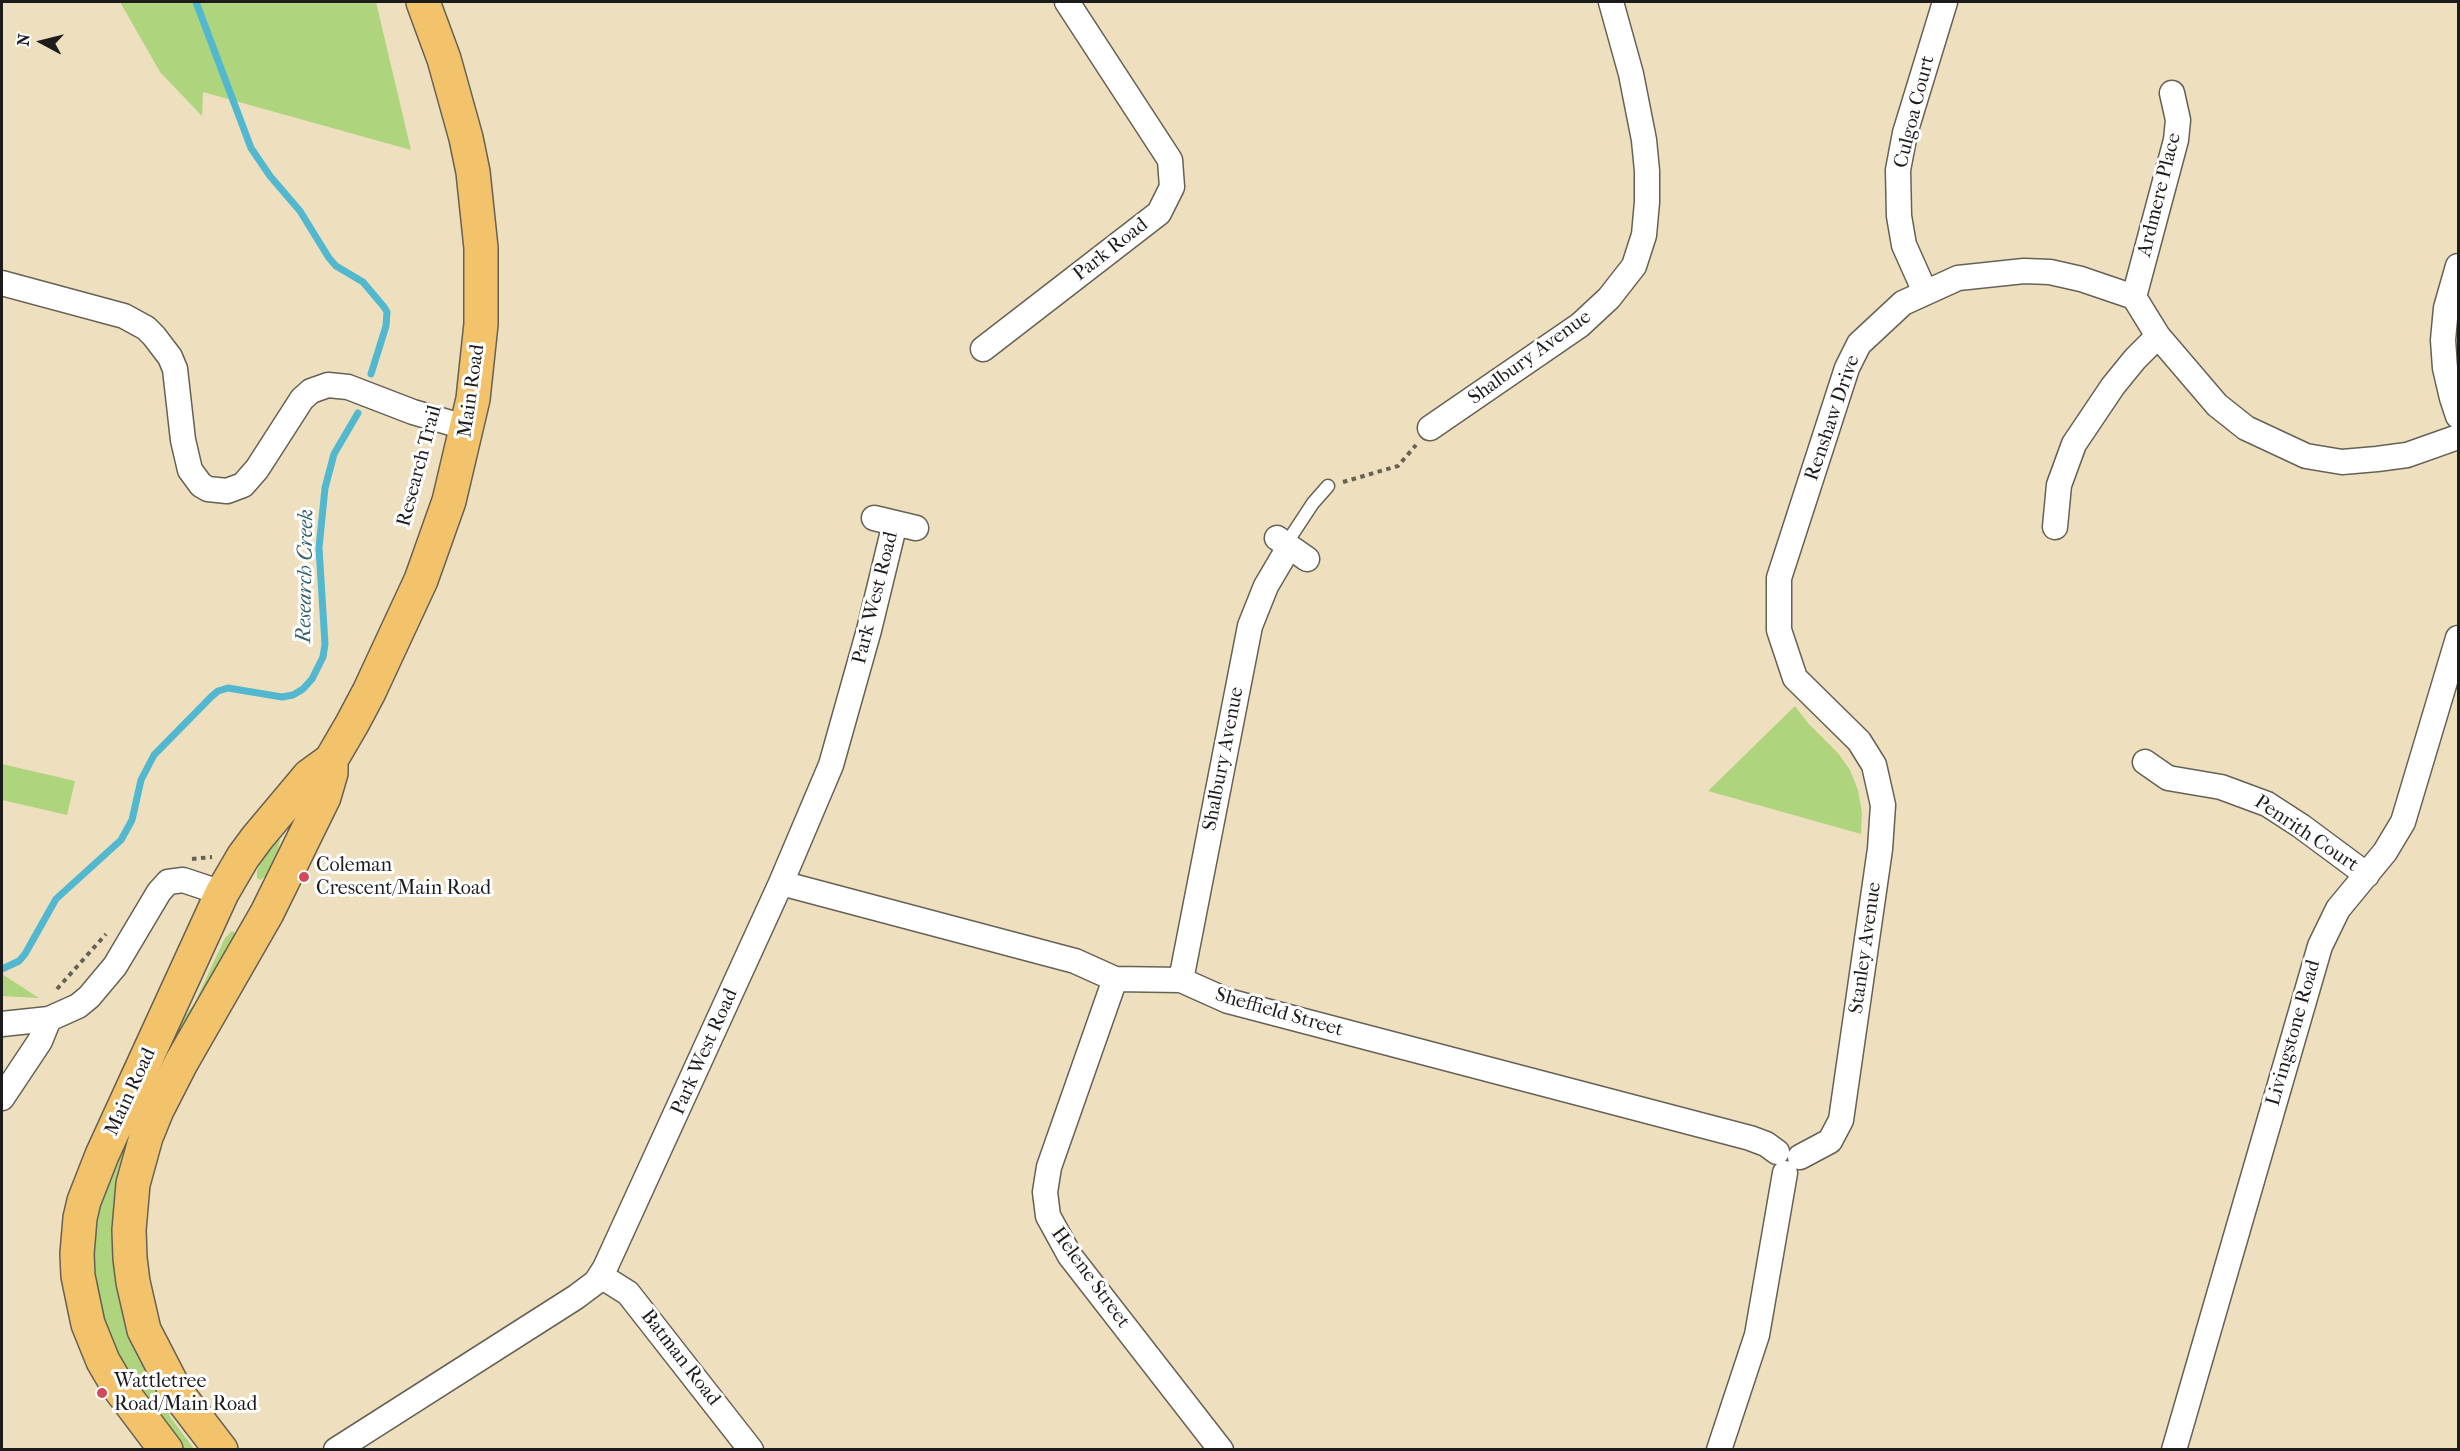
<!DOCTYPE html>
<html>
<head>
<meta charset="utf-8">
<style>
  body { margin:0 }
  #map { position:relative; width:2460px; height:1451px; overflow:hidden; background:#eee0bf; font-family:"IM FELL French Canon",serif }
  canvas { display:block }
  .frame { position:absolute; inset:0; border:3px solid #1c1c1c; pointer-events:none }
  .north { position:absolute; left:12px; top:12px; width:60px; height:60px; -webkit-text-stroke:4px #fff; paint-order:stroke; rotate:277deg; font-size:16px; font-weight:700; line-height:24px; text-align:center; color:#1c1c1c }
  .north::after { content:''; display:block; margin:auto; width:21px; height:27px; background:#1c1c1c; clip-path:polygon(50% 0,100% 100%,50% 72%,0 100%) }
</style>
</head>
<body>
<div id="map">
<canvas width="2460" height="1451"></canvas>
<div class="frame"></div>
<div class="north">N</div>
</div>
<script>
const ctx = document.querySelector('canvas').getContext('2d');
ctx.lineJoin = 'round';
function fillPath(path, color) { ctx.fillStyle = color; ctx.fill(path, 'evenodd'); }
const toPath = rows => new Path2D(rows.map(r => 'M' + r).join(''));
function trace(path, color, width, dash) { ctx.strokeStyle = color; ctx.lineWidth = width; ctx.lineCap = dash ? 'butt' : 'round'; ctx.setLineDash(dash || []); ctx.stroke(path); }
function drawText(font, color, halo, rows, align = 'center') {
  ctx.font = font + ' "IM FELL French Canon",serif'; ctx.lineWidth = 6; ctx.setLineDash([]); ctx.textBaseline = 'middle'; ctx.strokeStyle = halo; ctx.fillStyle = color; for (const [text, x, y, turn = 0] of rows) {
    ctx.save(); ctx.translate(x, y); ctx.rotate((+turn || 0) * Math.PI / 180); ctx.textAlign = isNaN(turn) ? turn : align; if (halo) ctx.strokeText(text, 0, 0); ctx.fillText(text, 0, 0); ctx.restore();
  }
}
fillPath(toPath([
  [120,2,376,2,411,150,203,92,202,116,160,72],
  [1795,706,1808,723,1838,753,1850,770,1858,790,1862,813,1861,834,1708,791],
  [2,764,75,781,67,815,2,800],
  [276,839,280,840,278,850,265,877,260,880,257,878,257,871,267,850],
  [232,931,239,935,134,1141,154,1382,171,1418,194,1449,183,1450,118,1363,91,1282,97,1200,180,1023,194,1004,225,938],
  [2,974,39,998,2,996]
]), '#aed47e');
trace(toPath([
  [196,2,251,148,270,176,300,211,329,258,336,266,363,282,384,307,387,312,386,326,371,374],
  [2,969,19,961,25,954,56,899,121,840,132,820,141,780,154,755,211,697,218,691,228,688,282,697,293,695,303,689,312,679,323,657,325,644,319,548,325,488,334,454,358,413]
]), '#52b8d0', 7);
const service = toPath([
  [1286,544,1313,503,1328,486]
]);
const minor = toPath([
  [2458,266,2446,308,2443,340,2445,368,2452,398,2458,416],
  [2,283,124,316,146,328,154,336,170,357,175,369,183,440,190,470,201,485,208,489,227,491,243,485,257,469,302,399,311,391,328,385,348,387,413,412,468,428],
  [1925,292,1904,245,1899,216,1898,170,1905,133,1945,2],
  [2134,297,2176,140,2178,120,2172,93],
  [983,349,1159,213,1172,187,1170,160,1067,2],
  [1430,428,1580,325,1609,298,1634,266,1644,235,1647,202,1647,171,1644,140,1631,74,1611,2],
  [874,518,916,528],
  [2055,527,2059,485,2074,444,2113,386,2135,359,2158,336],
  [1277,538,1307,559],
  [2145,762,2168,778,2221,787,2267,804,2301,826,2367,875],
  [781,883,1075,961,1115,979,1181,980,1228,1001,1750,1138,1766,1144,1777,1152],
  [1115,979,1049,1167,1045,1192,1048,1216,1070,1256,1221,1450],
  [1181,980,1250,626,1266,586,1289,547],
  [2,1024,49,1019,78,1006,89,997,115,966,159,892,168,882,183,880,222,893],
  [2,1098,40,1041,49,1019],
  [1800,1157,1830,1141,1841,1120,1880,849,1883,805,1874,765,1859,741,1795,678,1779,630,1779,578,1847,368,1859,344,1903,303,1958,278,2024,271,2050,272,2081,279,2134,297,2158,336,2217,405,2246,428,2306,456,2342,462,2377,459,2407,455,2458,437],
  [601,1276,628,1293,751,1450],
  [336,1450,576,1297,596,1282,605,1268,781,883,831,765,869,630,895,523],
  [1719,1450,1757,1335,1785,1173],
  [2174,1450,2320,946,2338,909,2385,852,2403,822,2458,638]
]);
const primary = toPath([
  [166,1450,117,1385,103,1361,88,1324,78,1276,77,1254,80,1218,84,1201,102,1155,222,893,243,857,257,838,309,776,331,760,352,724,369,692,421,580,449,501,473,399,481,324,481,248,473,172,466,138,444,59,423,2],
  [221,1450,175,1390,144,1330,133,1282,130,1258,129,1230,133,1184,146,1137,157,1110,181,1063,267,913,324,797,331,773,331,760]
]);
trace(service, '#666155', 15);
trace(minor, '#666155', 27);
trace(primary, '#666155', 36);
trace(toPath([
  [1343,482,1398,466,1416,445],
  [192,859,212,857],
  [57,989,106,934]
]), '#666155', 4, [4.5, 4.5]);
trace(service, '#fff', 12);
trace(minor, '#fff', 24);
trace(primary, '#f2c36a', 33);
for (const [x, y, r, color] of [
  [304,877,6,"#d1495b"],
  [102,1393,6,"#d1495b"]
]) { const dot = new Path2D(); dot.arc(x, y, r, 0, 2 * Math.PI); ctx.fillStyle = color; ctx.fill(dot); trace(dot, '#fff', 2); }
drawText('20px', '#1c1c1c', '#fff', [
  ["Culgoa Court",1915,112,-76],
  ["Ardmere Place",2160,195,-76],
  ["Park Road",1111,250,-38],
  ["Shalbury Avenue",1530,358,-36],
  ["Main Road",472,391,-82],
  ["Renshaw Drive",1833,418,-71],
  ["Research Trail",420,466,-75],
  ["Park West Road",876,598,-76],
  ["Shalbury Avenue",1224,759,-79],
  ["Penrith Court",2306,834,34],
  ["Stanley Avenue",1866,948,-82],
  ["Sheffield Street",1279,1013,16],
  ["Livingstone Road",2294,1033,-74],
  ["Park West Road",705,1052,-66],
  ["Main Road",131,1092,-65],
  ["Helene Street",1090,1278,54],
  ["Batman Road",680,1358,52]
]);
drawText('20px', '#1c1c1c', '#fff', [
  ["Coleman",316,866],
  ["Crescent/Main Road",316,889],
  ["Wattletree",114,1382],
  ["Road/Main Road",114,1405]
], 'left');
drawText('italic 21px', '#34626d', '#fff', [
  ["Research Creek",306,576,-89]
]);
</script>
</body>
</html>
